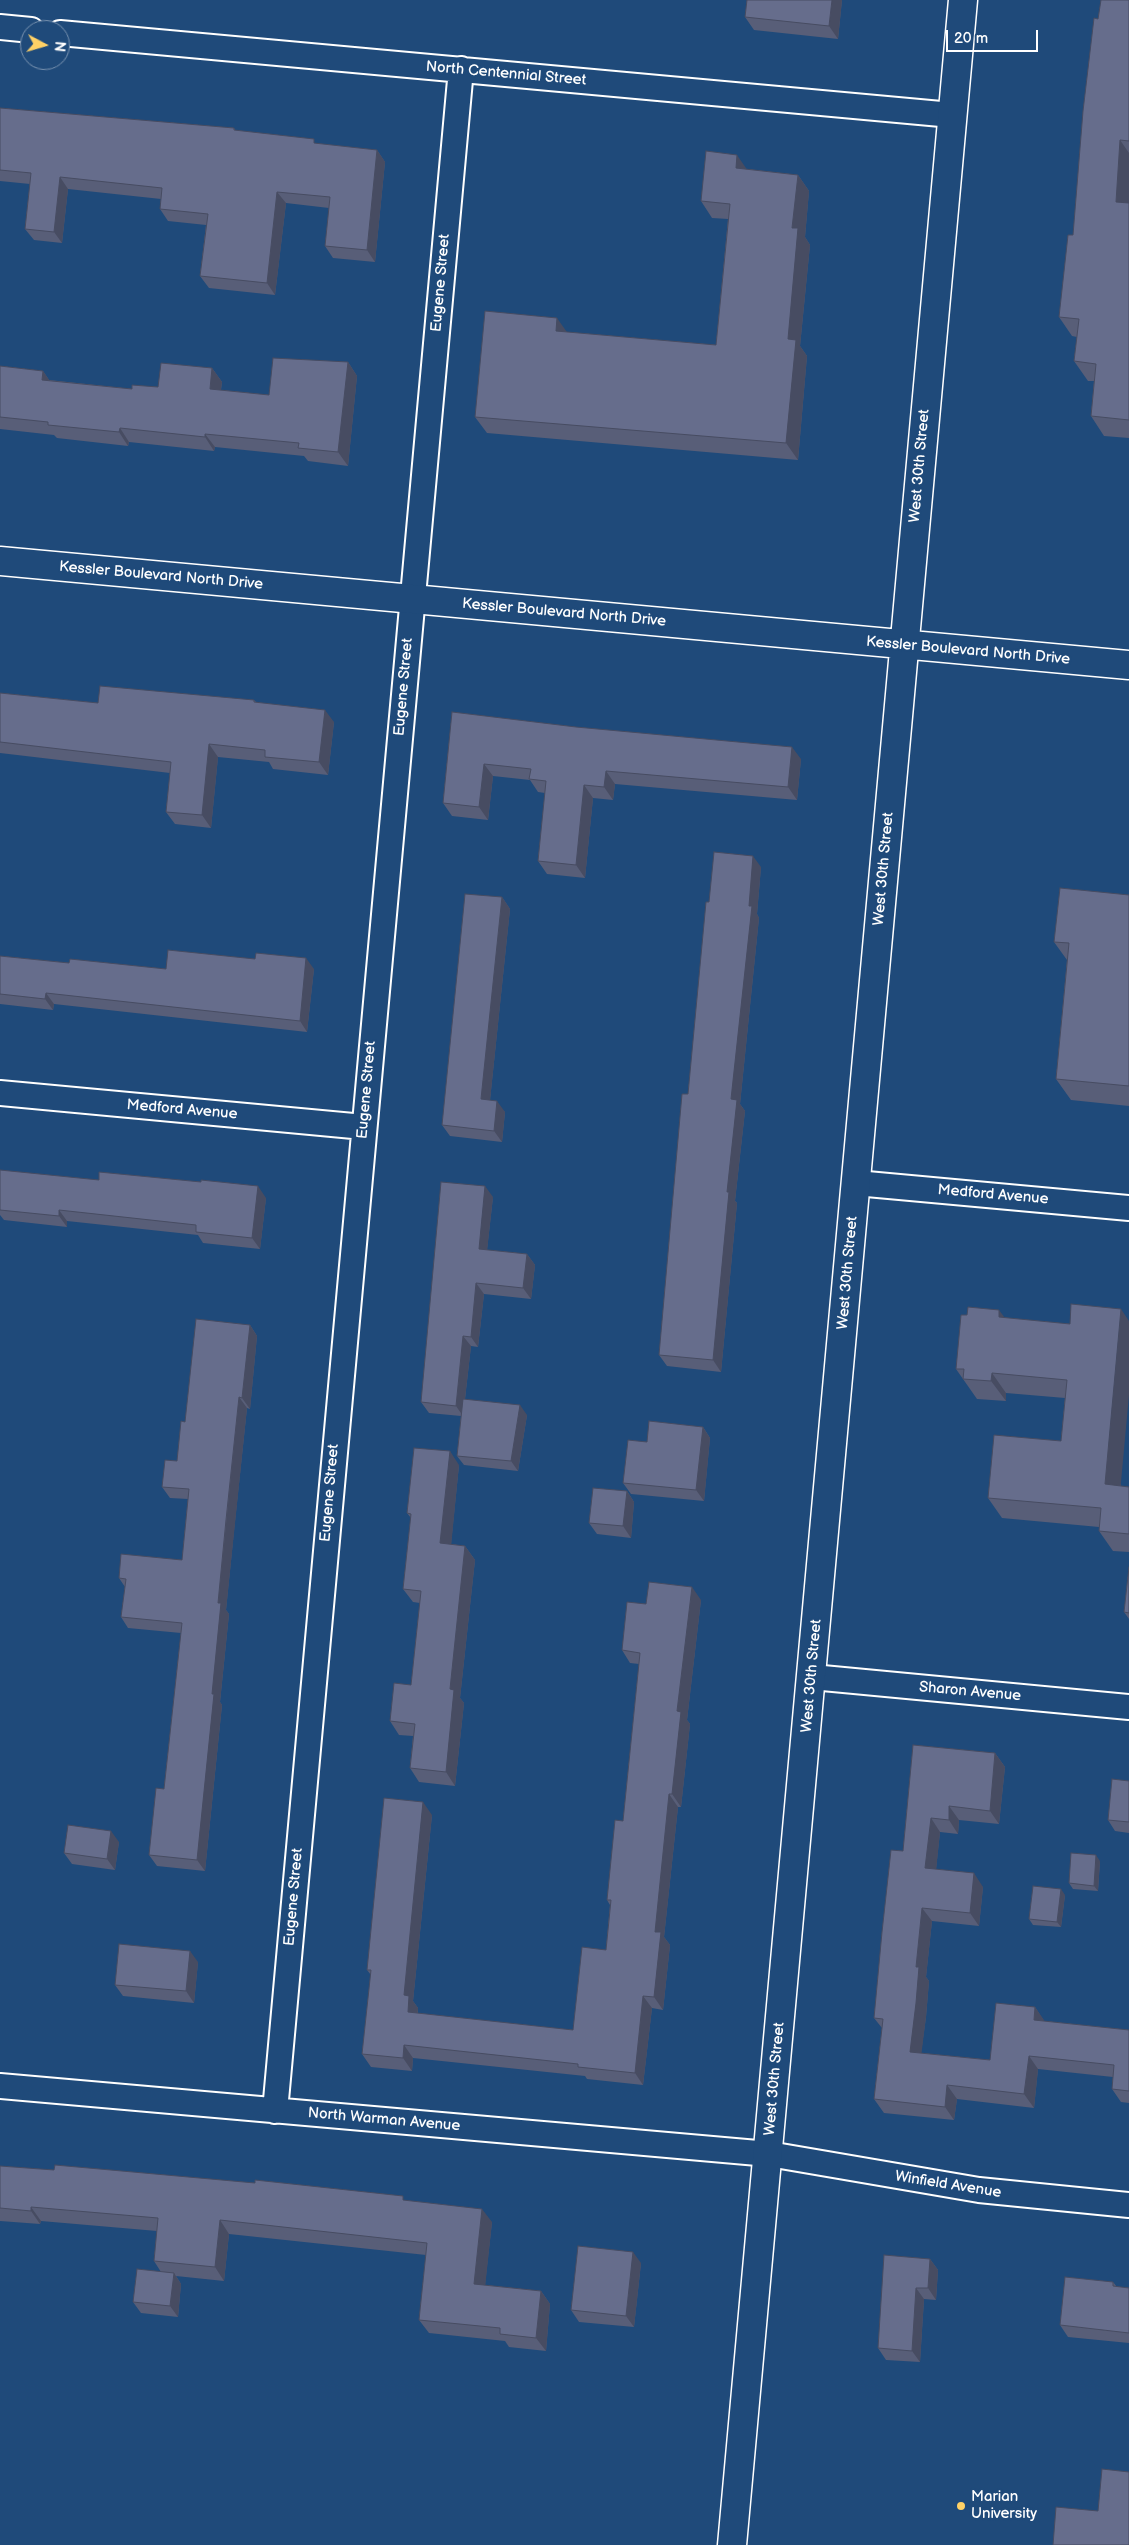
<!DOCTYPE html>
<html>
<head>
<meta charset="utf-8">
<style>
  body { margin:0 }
  #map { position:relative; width:1129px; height:2545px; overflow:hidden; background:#1f4a7a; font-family:"Balsamiq Sans",sans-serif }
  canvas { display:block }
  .north { position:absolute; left:20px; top:20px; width:50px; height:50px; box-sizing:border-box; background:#1f4a7a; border:1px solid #7992af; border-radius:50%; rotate:96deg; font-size:14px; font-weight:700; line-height:20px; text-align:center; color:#fff }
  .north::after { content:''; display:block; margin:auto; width:18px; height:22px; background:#ffd166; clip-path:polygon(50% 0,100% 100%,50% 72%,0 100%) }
  .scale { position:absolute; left:946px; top:30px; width:92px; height:22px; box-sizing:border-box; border:2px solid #fff; border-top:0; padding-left:6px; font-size:15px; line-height:18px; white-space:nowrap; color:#fff; -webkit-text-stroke:4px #1f4a7a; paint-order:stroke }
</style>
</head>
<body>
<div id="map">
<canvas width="1129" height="2545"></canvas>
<div class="north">N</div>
<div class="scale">20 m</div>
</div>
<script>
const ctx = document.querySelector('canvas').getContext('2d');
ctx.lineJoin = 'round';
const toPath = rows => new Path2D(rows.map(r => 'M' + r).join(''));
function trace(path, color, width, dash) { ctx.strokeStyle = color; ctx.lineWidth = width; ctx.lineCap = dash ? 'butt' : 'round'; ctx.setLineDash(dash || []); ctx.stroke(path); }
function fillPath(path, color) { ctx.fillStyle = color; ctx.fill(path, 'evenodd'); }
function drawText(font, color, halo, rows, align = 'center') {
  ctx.font = font + ' "Balsamiq Sans",sans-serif'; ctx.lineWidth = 4.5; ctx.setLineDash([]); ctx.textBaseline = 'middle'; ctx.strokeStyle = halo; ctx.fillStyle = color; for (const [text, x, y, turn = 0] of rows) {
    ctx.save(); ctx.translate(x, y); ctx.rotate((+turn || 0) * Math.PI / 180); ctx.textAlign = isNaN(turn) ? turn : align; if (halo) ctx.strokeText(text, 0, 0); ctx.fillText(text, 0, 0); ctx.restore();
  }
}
const street = toPath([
  [0,27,31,30],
  [60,33,952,115],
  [0,1093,364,1127],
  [856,1183,1129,1208],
  [812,1677,1129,1707],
  [0,2086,769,2154,979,2190,1129,2205],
  [275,2111,461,69]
]);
const secondary = toPath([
  [0,561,1129,665],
  [732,2545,963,0]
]);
trace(street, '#fff', 28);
trace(secondary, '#fff', 31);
trace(street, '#1f4a7a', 24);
trace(secondary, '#1f4a7a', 28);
fillPath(toPath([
  [747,0,842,0,838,39,754,30,745,17],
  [1129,0,1129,438,1104,436,1091,416,1094,381,1088,381,1074,361,1077,337,1072,336,1059,317,1073,235,1098,19],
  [0,108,234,128,236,131,317,144,377,150,385,162,375,262,333,258,325,246,329,208,286,203,275,295,209,288,200,276,206,225,168,221,160,209,161,199,68,189,62,243,34,240,25,229,30,184,0,181],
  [747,169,798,175,809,191,805,237,810,245,800,346,807,356,798,460,487,433,475,417,567,332,716,345,728,219,712,218,701,201],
  [348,362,357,376,348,466,308,461,304,456,215,447,214,451,129,442,128,446,57,438,54,435,0,429,0,366,43,371,49,380,132,389,158,387,212,368,222,382,221,390,269,395],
  [0,693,98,703,254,700,256,702,334,722,328,775,273,769,269,762,218,757,211,828,175,824,166,812,170,773,0,753],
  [452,712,801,759,797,800,615,784,613,800,593,798,585,878,547,874,538,861,545,793,538,792,530,780,493,776,488,820,452,816,443,803],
  [761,867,757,914,759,918,740,1104,745,1111,735,1201,737,1203,721,1372,667,1366,659,1355,709,902],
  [1129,895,1129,1106,1071,1100,1056,1079,1067,960,1054,942],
  [502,897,510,909,490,1100,505,1112,502,1142,450,1136,442,1125],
  [0,956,69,963,166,969,314,969,307,1032,54,1004,53,1010,0,1004],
  [0,1174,266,1198,260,1249,203,1243,198,1235,67,1221,67,1227,4,1220,0,1215],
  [493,1197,487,1250,527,1254,535,1265,531,1299,484,1294,478,1347,471,1346,465,1399,527,1415,518,1471,464,1465,457,1456,461,1416,429,1413,421,1402],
  [1005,1318,1070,1324,1121,1486,1129,1487,1129,1552,1113,1551,1099,1531,1099,1527,1002,1518,988,1498,1061,1441,1065,1398,1006,1393,1006,1401,977,1399,956,1369],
  [250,1325,257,1336,250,1409,247,1408,234,1531,226,1610,229,1614,220,1702,222,1705,205,1871,157,1866,149,1855,164,1789,181,1633,128,1628,121,1617,125,1587,119,1578,182,1560,188,1499,170,1498,162,1487,177,1461,185,1422],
  [703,1427,710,1438,704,1501,631,1494,623,1483,647,1442],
  [459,1465,451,1544,465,1546,475,1560,460,1698,464,1703,455,1786,419,1782,410,1768,413,1736,399,1735,390,1721,411,1685,420,1603,413,1602,403,1589,411,1518,407,1513],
  [627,1491,634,1502,631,1538,597,1534,589,1523],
  [1129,1567,1129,1619,1124,1612],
  [701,1600,687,1720,690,1724,681,1807,678,1807,664,1937,670,1945,663,2010,652,2008,643,2085,587,2079,585,2076,413,2058,412,2071,371,2067,362,2054,371,1975,367,1970,432,1815,413,2001,418,2008,418,2014,573,2030,606,1950,610,1905,607,1900,623,1821,639,1664,630,1663,622,1650,646,1604],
  [913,1745,995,1753,1005,1767,999,1824,959,1820,958,1834,940,1832,936,1869,983,1887,979,1926,932,1921,926,1977,929,1981,926,2017,921,2053,990,2060,1035,2007,1044,2021,1129,2030,1129,2103,1121,2102,1112,2089,1113,2077,1038,2069,1034,2108,957,2099,954,2120,884,2113,874,2099,882,2028,874,2018,903,1851],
  [1129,1781,1129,1833,1115,1831,1108,1820],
  [119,1842,115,1870,72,1864,64,1853],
  [1100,1861,1098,1891,1073,1889,1069,1883],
  [1065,1895,1061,1927,1033,1925,1029,1919],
  [198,1962,194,2003,123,1996,115,1985],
  [0,2166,407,2201,492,2222,485,2285,541,2291,550,2304,546,2351,509,2347,505,2341,429,2333,419,2320,426,2255,229,2234,224,2281,176,2276,181,2284,178,2317,141,2313,133,2302,161,2272,154,2261,157,2231,41,2221,40,2224,0,2221],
  [930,2259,938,2270,936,2300,924,2299,920,2362,886,2360,878,2348],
  [641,2263,634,2327,579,2322,571,2310],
  [1113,2282,1117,2287,1129,2288,1129,2343,1068,2337,1060,2325]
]), '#585e78');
fillPath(toPath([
  [832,0,842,0,838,39,829,26],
  [1120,140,1129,153,1129,220,1116,202],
  [377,150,385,162,375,262,367,250],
  [737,155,748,171,736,168],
  [798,175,809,191,805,237,810,245,800,346,807,356,798,460,786,443,788,339,792,228],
  [60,177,68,189,62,243,54,232],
  [277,192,286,203,275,295,267,283],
  [557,318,569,335,556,331],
  [348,362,357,376,348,466,338,452],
  [212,368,222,382,219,402,210,389],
  [43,371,52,384,42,380],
  [120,428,129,442,128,446,119,432],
  [205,434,215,447,214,451,205,437],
  [325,710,334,722,328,775,319,762],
  [209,744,218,757,211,828,202,815],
  [792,747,801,759,797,800,788,787],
  [484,764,493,776,488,820,479,807],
  [606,771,615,784,613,800,604,787],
  [584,785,593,798,585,878,576,865],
  [753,856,761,867,757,914,759,918,740,1104,745,1111,735,1201,737,1203,721,1372,713,1360,727,1192,731,1099],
  [502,897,510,909,489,1110,481,1099],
  [306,958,314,969,307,1032,300,1021],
  [46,993,54,1004,53,1010,45,999],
  [497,1101,505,1112,502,1142,494,1131],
  [258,1186,266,1198,260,1249,252,1238],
  [485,1186,493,1197,486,1260,479,1249],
  [59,1210,67,1221,67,1227,59,1216],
  [527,1254,535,1265,531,1299,523,1288],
  [476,1283,484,1294,478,1347,471,1337],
  [1121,1309,1129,1321,1129,1395,1119,1504,1105,1484],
  [999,1310,1014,1330,999,1317],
  [250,1325,257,1336,250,1409,242,1398],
  [463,1336,471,1346,463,1416,456,1406],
  [992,1373,1006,1393,1006,1401,991,1381],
  [239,1397,247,1408,226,1610,229,1614,220,1702,222,1705,205,1871,197,1860,218,1603],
  [520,1405,527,1415,518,1471,511,1461],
  [703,1427,710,1438,704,1501,696,1490],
  [450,1451,459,1465,450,1557,440,1543],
  [627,1491,634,1502,631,1538,623,1526],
  [465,1546,475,1560,460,1698,464,1703,455,1786,446,1772,450,1689],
  [692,1587,701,1600,687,1720,690,1724,681,1807,672,1794,677,1711],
  [995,1753,1005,1767,999,1824,990,1811],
  [669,1794,678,1807,664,1937,670,1945,663,2010,654,1997,655,1932],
  [423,1802,432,1815,413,2001,418,2008,417,2025,408,2012,404,1995],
  [949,1806,959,1820,958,1834,949,1820],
  [931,1818,940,1832,935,1881,925,1868],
  [111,1831,119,1842,115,1870,107,1859],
  [1096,1855,1100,1861,1098,1891,1094,1886],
  [974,1873,983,1887,979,1926,970,1913],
  [1061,1889,1065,1895,1061,1927,1057,1922],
  [922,1908,932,1921,926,1977,929,1981,926,2017,920,2065,910,2052,916,1967],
  [190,1951,198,1962,194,2003,186,1991],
  [643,1996,652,2008,643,2085,635,2073],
  [1035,2007,1044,2020,1043,2033,1034,2020],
  [404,2045,413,2058,412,2071,403,2058],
  [1029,2056,1038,2069,1034,2108,1024,2094],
  [947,2085,957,2099,954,2120,945,2107],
  [31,2207,41,2221,40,2224,31,2211],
  [482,2209,492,2222,484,2297,474,2284],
  [220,2220,229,2234,224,2281,215,2267],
  [633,2252,641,2263,634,2327,626,2316],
  [930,2259,938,2270,936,2300,928,2288],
  [174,2273,181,2284,178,2317,170,2306],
  [916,2288,924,2299,920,2362,912,2351],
  [541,2291,550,2304,546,2351,536,2338]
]), '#474c62');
const building = toPath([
  [747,0,832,0,829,26,745,17,747,0],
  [1101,0,1129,0,1129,141,1120,140,1116,202,1129,203,1129,420,1091,416,1096,364,1074,361,1079,319,1059,317,1068,235,1073,235,1083,111,1094,18,1098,19,1101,0],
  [0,108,234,128,234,130,314,139,314,143,377,150,367,250,325,246,330,197,277,192,267,283,200,276,208,214,160,209,162,188,60,177,54,232,25,229,31,173,0,170,0,108],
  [706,151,737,155,736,168,798,175,792,228,798,228,788,339,796,340,786,443,475,417,485,311,557,318,556,331,716,345,730,204,701,201,706,151],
  [273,358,348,362,338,452,298,448,299,443,205,434,205,437,120,428,119,432,48,425,48,422,0,417,0,366,43,371,42,380,132,389,132,385,158,387,161,363,212,368,210,389,269,395,273,358],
  [100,686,254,700,254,702,325,710,319,762,265,757,265,750,209,744,202,815,166,812,171,762,0,742,0,693,98,703,100,686],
  [452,712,576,727,792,747,788,787,606,771,604,787,584,785,576,865,538,861,546,781,529,779,531,769,484,764,479,807,443,803,452,712],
  [714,852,753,856,749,906,752,906,731,1099,737,1100,727,1192,729,1192,713,1360,659,1355,682,1094,688,1094,706,902,709,902,714,852],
  [1060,888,1129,895,1129,1086,1056,1079,1069,943,1054,942,1060,888],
  [465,894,502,897,481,1099,497,1101,494,1131,442,1125,465,894],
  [168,950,255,959,256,953,306,958,300,1021,46,993,45,999,0,994,0,956,69,963,70,959,166,969,168,950],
  [0,1170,99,1180,99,1172,201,1182,201,1180,258,1186,252,1238,196,1232,196,1225,59,1210,59,1216,0,1210,0,1170],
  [441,1182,485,1186,479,1249,527,1254,523,1288,476,1283,471,1337,463,1336,456,1406,421,1402,441,1182],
  [1071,1304,1121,1309,1105,1484,1129,1487,1129,1534,1099,1531,1101,1508,988,1498,994,1435,1061,1441,1067,1380,992,1373,991,1381,963,1379,964,1369,956,1369,961,1315,967,1315,968,1307,999,1310,999,1317,1070,1324,1071,1304],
  [196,1319,250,1325,242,1398,239,1397,226,1520,218,1603,221,1603,212,1694,214,1694,197,1860,149,1855,156,1788,164,1789,182,1623,121,1617,126,1579,119,1578,121,1554,182,1560,189,1489,162,1487,165,1460,177,1461,181,1421,185,1422,196,1319],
  [463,1399,520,1405,511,1461,457,1456,463,1399],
  [649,1421,703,1427,696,1490,623,1483,628,1440,647,1442,649,1421],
  [414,1448,450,1451,440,1543,465,1546,450,1689,454,1690,446,1772,410,1768,415,1724,390,1721,394,1683,411,1685,421,1591,403,1589,411,1514,407,1513,414,1448],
  [593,1488,627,1491,623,1526,589,1523,593,1488],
  [1129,1567,1129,1613,1124,1612,1129,1567],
  [649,1582,692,1587,677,1711,681,1712,672,1794,669,1794,655,1932,661,1932,654,1997,643,1996,635,2073,578,2067,578,2064,404,2045,403,2058,362,2054,371,1970,367,1970,384,1798,423,1802,404,1995,409,1996,408,2012,573,2030,582,1947,606,1950,611,1900,607,1900,615,1820,623,1821,640,1653,622,1650,627,1602,646,1604,649,1582],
  [913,1745,995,1753,990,1811,949,1806,949,1820,931,1818,925,1868,974,1873,970,1913,922,1908,916,1967,919,1967,916,2003,910,2052,990,2060,996,2003,1035,2007,1034,2020,1129,2030,1129,2091,1112,2089,1114,2065,1029,2056,1024,2094,947,2085,945,2107,874,2099,883,2019,874,2018,882,1932,891,1850,903,1851,913,1745],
  [1112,1779,1129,1781,1129,1822,1108,1820,1112,1779],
  [68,1825,111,1831,107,1859,64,1853,68,1825],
  [1071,1853,1096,1855,1094,1886,1069,1883,1071,1853],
  [1033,1886,1061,1889,1057,1922,1029,1919,1033,1886],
  [119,1944,190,1951,186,1991,115,1985,119,1944],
  [55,2165,255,2183,255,2180,403,2196,403,2200,482,2209,474,2284,541,2291,536,2338,500,2334,500,2328,419,2320,427,2243,220,2220,215,2267,154,2261,158,2218,31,2207,31,2211,0,2208,0,2166,54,2170,55,2165],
  [578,2246,633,2252,626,2316,571,2310,578,2246],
  [884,2255,930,2259,928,2288,916,2288,912,2351,878,2348,884,2255],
  [137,2269,174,2273,170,2306,133,2302,137,2269],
  [1065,2277,1113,2282,1113,2286,1129,2288,1129,2333,1060,2325,1065,2277],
  [1102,2469,1129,2472,1129,2545,1053,2545,1056,2507,1098,2511,1102,2469]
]);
fillPath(building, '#666d8c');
trace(building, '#474c62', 1);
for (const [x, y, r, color] of [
  [961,2506,5,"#ffd166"]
]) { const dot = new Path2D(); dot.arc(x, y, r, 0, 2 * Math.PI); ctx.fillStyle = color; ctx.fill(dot); trace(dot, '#1f4a7a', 2); }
drawText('15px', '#fff', '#1f4a7a', [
  ["North Centennial Street",506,74,5],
  ["Eugene Street",441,283,-85],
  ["West 30th Street",920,466,-85],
  ["Kessler Boulevard North Drive",161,576,5],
  ["Kessler Boulevard North Drive",564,613,5],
  ["Kessler Boulevard North Drive",968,651,5],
  ["Eugene Street",404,687,-85],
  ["West 30th Street",884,869,-85],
  ["Eugene Street",367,1090,-85],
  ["Medford Avenue",182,1110,5],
  ["Medford Avenue",993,1195,5],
  ["West 30th Street",848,1273,-85],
  ["Eugene Street",330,1493,-85],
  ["West 30th Street",812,1676,-85],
  ["Sharon Avenue",970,1692,5],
  ["Eugene Street",294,1897,-85],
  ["West 30th Street",775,2079,-85],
  ["North Warman Avenue",384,2120,5],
  ["Winfield Avenue",948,2185,9]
]);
drawText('15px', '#fff', '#1f4a7a', [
  ["Marian",971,2497],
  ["University",971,2514]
], 'left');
</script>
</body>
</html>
